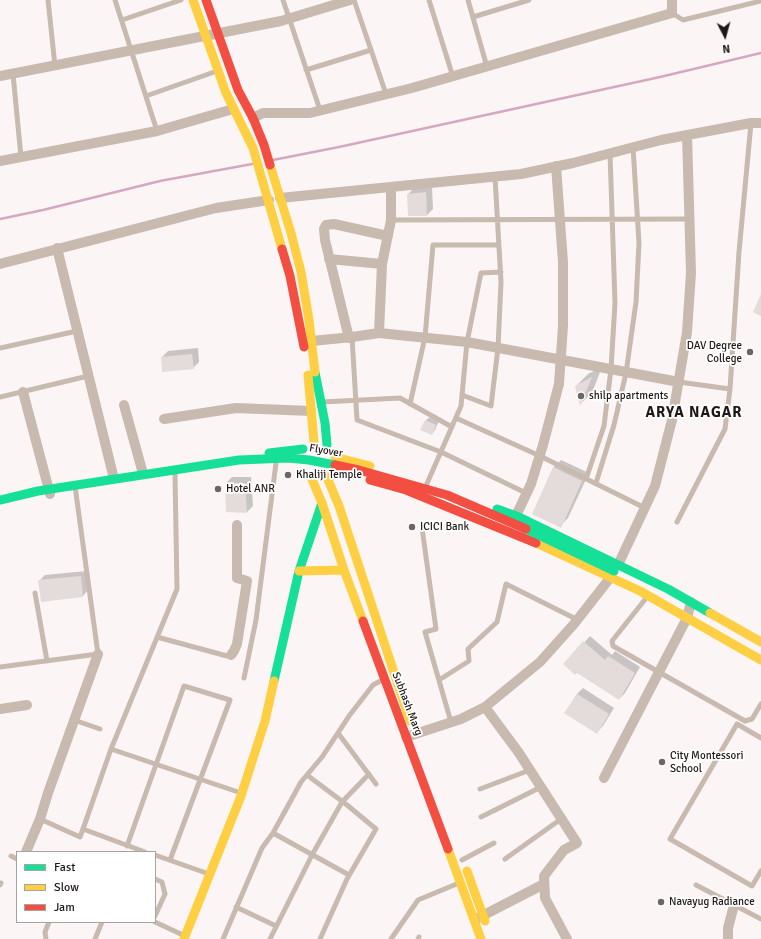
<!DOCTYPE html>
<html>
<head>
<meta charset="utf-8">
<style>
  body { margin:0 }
  #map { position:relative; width:761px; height:939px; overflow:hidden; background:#fbf6f5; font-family:Signika,sans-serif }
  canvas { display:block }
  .legend { position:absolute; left:16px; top:851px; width:140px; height:72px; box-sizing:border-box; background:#fff; border:1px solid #a6a3a2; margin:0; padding:5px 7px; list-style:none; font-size:12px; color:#201816 }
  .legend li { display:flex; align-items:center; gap:8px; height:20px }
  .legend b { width:20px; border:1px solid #a6a3a2 }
  .north { position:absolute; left:705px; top:16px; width:40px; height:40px; -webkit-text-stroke:3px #fff; paint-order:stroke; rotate:174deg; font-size:11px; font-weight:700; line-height:16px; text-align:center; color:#201816 }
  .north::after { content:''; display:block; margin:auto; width:14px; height:18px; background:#201816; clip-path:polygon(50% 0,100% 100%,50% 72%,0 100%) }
</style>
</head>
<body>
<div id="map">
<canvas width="761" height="939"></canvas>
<ul class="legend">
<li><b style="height:5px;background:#16e098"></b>Fast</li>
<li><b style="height:5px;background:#ffcf43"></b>Slow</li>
<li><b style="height:5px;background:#f24e42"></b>Jam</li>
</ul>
<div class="north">N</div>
</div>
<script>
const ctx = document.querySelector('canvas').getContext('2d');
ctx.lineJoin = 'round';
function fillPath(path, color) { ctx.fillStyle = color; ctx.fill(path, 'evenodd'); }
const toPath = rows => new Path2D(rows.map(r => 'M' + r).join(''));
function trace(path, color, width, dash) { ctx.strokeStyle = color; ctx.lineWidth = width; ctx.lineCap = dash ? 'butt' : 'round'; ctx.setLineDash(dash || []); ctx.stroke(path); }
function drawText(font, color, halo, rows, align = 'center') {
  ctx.font = font + ' Signika,sans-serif'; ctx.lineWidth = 3.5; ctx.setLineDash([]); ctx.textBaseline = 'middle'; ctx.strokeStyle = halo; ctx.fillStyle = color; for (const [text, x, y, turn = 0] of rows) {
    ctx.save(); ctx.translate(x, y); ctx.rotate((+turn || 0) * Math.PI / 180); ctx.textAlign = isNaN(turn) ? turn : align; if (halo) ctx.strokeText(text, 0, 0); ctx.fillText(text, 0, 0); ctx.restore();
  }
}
fillPath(toPath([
  [432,187,433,209,427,215,408,194,414,188],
  [198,348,199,362,193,368,162,357,168,351],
  [602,367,592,393,580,404,576,386,588,374],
  [430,417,439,421,435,430,432,434,426,420],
  [561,460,589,473,568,518,560,526,553,468],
  [232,477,251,477,253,506,247,512,226,483],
  [87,571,88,590,83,596,39,581,45,575],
  [590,636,612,655,615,651,640,667,625,693,619,699,565,664],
  [583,688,614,708,603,726,597,732,565,713,577,694]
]), '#0003');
trace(toPath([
  [273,160,339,147,660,77,761,53],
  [0,219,43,210,160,181,252,164]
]), '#d7a7c0', 2.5);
fillPath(toPath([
  [426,192,427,216,408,216,407,194],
  [761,294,761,316,753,312],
  [192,354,194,369,162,372,161,357],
  [592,377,580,406,575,386],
  [425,420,436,425,432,435,420,430],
  [553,467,582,481,561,528,532,514],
  [225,483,245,483,247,513,226,512],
  [81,576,83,597,41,602,38,580],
  [583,641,605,660,608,656,635,673,619,700,577,673,575,675,563,664],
  [577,694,609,714,597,734,564,713]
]), '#e4dbdb');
trace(toPath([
  [48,0,55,66],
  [115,0,157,131],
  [283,0,320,110],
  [354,0,386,94],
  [429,0,453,77],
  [468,0,487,67],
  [672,13,683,20,761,1],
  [473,17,529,0],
  [122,20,181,0],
  [306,70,371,50],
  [13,74,21,157],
  [146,96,217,71],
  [391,220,690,219],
  [352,337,357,420,441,452,526,493],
  [0,348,77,331],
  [679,382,730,389],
  [462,395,491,406,498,348,501,282,495,177],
  [0,397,88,376],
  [322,402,400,398,452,427],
  [410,404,425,337,433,245,499,245],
  [456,418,540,456,645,508],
  [586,479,604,426,611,369,615,303,610,153],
  [596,483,614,425,626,373,636,302,639,243,633,147],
  [425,488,461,406,467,342,481,273,501,272],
  [677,522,725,429,730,389,739,252,751,123],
  [422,528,436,629,425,632,451,722],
  [35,593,47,661],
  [647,597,612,641,613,646,745,721,752,719,761,704],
  [157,637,227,656,231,655],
  [0,667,98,654,75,486],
  [244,678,256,620,276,463],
  [439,680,469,661,468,649,497,622,506,584,578,620],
  [74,720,100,729],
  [338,733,376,784],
  [761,738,737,724,670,839,752,886,761,871],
  [111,749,241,793],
  [307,775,347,805,376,829,347,879,320,939],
  [480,789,530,770],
  [481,817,541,787],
  [40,819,80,837,83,829,111,749,177,589,175,474],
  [83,829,145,852],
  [273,833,349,875],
  [127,846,184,686,230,700,170,860],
  [155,855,209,874],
  [11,856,17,859],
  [505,859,561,819],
  [462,860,494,843],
  [155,879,162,882,165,894,155,916],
  [0,885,1,883],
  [696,885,761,919],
  [236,907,276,926],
  [155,922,185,936],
  [46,939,45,932,49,922],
  [95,939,102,922],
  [223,939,262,848,273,833,301,782,322,757,349,716,373,685,384,679],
  [270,939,312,855,342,802,369,774],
  [391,939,418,900,459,883],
  [418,939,419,937]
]), '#c8baaf', 5);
trace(toPath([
  [0,76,281,21,350,0],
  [253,118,263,113,310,113,412,88,672,13,672,0],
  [0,161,157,131,233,109],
  [280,198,521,174,573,163,661,140,751,123,761,123],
  [57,248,113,475],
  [329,259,382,264],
  [0,264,216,208,269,200],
  [379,333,382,264,391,220,391,188],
  [349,338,325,240,324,229,326,225,334,224,388,236],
  [312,341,352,337,379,333,467,342,679,382],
  [23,392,50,494],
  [124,405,142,470],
  [164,419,236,408,311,411],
  [513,522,531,484,543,445,559,384,563,326,563,262,556,166],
  [618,565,655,486,672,420,687,332,691,273,687,135],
  [231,655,234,651,237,644,247,581,237,578,237,525],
  [485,707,519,753,577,843,564,850,544,876,545,898,567,939],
  [0,709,27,705],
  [406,737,461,719,485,707,540,662,574,624,610,578],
  [604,778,687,618,691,602],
  [26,852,40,819,48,793,98,654],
  [478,918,544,884],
  [728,939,728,928,734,905]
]), '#c8baaf', 10);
trace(toPath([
  [315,372,325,423,327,445],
  [269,453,303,449],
  [497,509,519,517,668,589,710,613],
  [274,681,299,571,322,503]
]), '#16e098', 9);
trace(toPath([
  [193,0,226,93,253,148,282,249],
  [270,165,291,233,301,272,309,320,315,372],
  [308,375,314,442],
  [335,457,370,466],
  [326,475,339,506,410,721],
  [311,477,322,503,344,570,363,621],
  [536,543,640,591,761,660],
  [299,571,344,570],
  [710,613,761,642],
  [448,849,481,939],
  [467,871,485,921],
  [184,939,241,796,265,721,274,681]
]), '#ffcf43', 9);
trace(toPath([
  [206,0,238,90,253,118,264,145,270,165],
  [282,249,290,276,304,347],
  [370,480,406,490,536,543],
  [363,621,448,849]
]), '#f24e42', 9);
trace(toPath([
  [0,500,38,491,239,460,288,458,309,460,335,465],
  [526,529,614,571]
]), '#16e098', 9);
trace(toPath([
  [335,465,359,470,447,495,526,529]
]), '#f24e42', 9);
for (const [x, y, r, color] of [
  [750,352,4,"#6d6664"],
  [581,396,4,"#6d6664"],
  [288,475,4,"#6d6664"],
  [218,489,4,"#6d6664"],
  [412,527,4,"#6d6664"],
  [662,762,4,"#6d6664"],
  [661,902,4,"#6d6664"]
]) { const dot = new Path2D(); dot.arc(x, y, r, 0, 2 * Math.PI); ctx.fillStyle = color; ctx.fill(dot); trace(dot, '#fff', 1.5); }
drawText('11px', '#201816', '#fff', [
  ["DAV Degree",742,346,"right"],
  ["College",742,359,"right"],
  ["shilp apartments",589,396],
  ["Khaliji Temple",296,475],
  ["Hotel ANR",226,489],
  ["ICICI Bank",420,527],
  ["City Montessori",670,756],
  ["School",670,769],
  ["Navayug Radiance",669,902]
], 'left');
drawText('11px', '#201816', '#fff', [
  ["Flyover",326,451,10],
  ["Subhash Marg",407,704,69]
]);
ctx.letterSpacing = '1px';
drawText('bold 15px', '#201816', '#fff', [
  ["ARYA NAGAR",694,413]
]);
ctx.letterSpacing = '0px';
</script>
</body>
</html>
